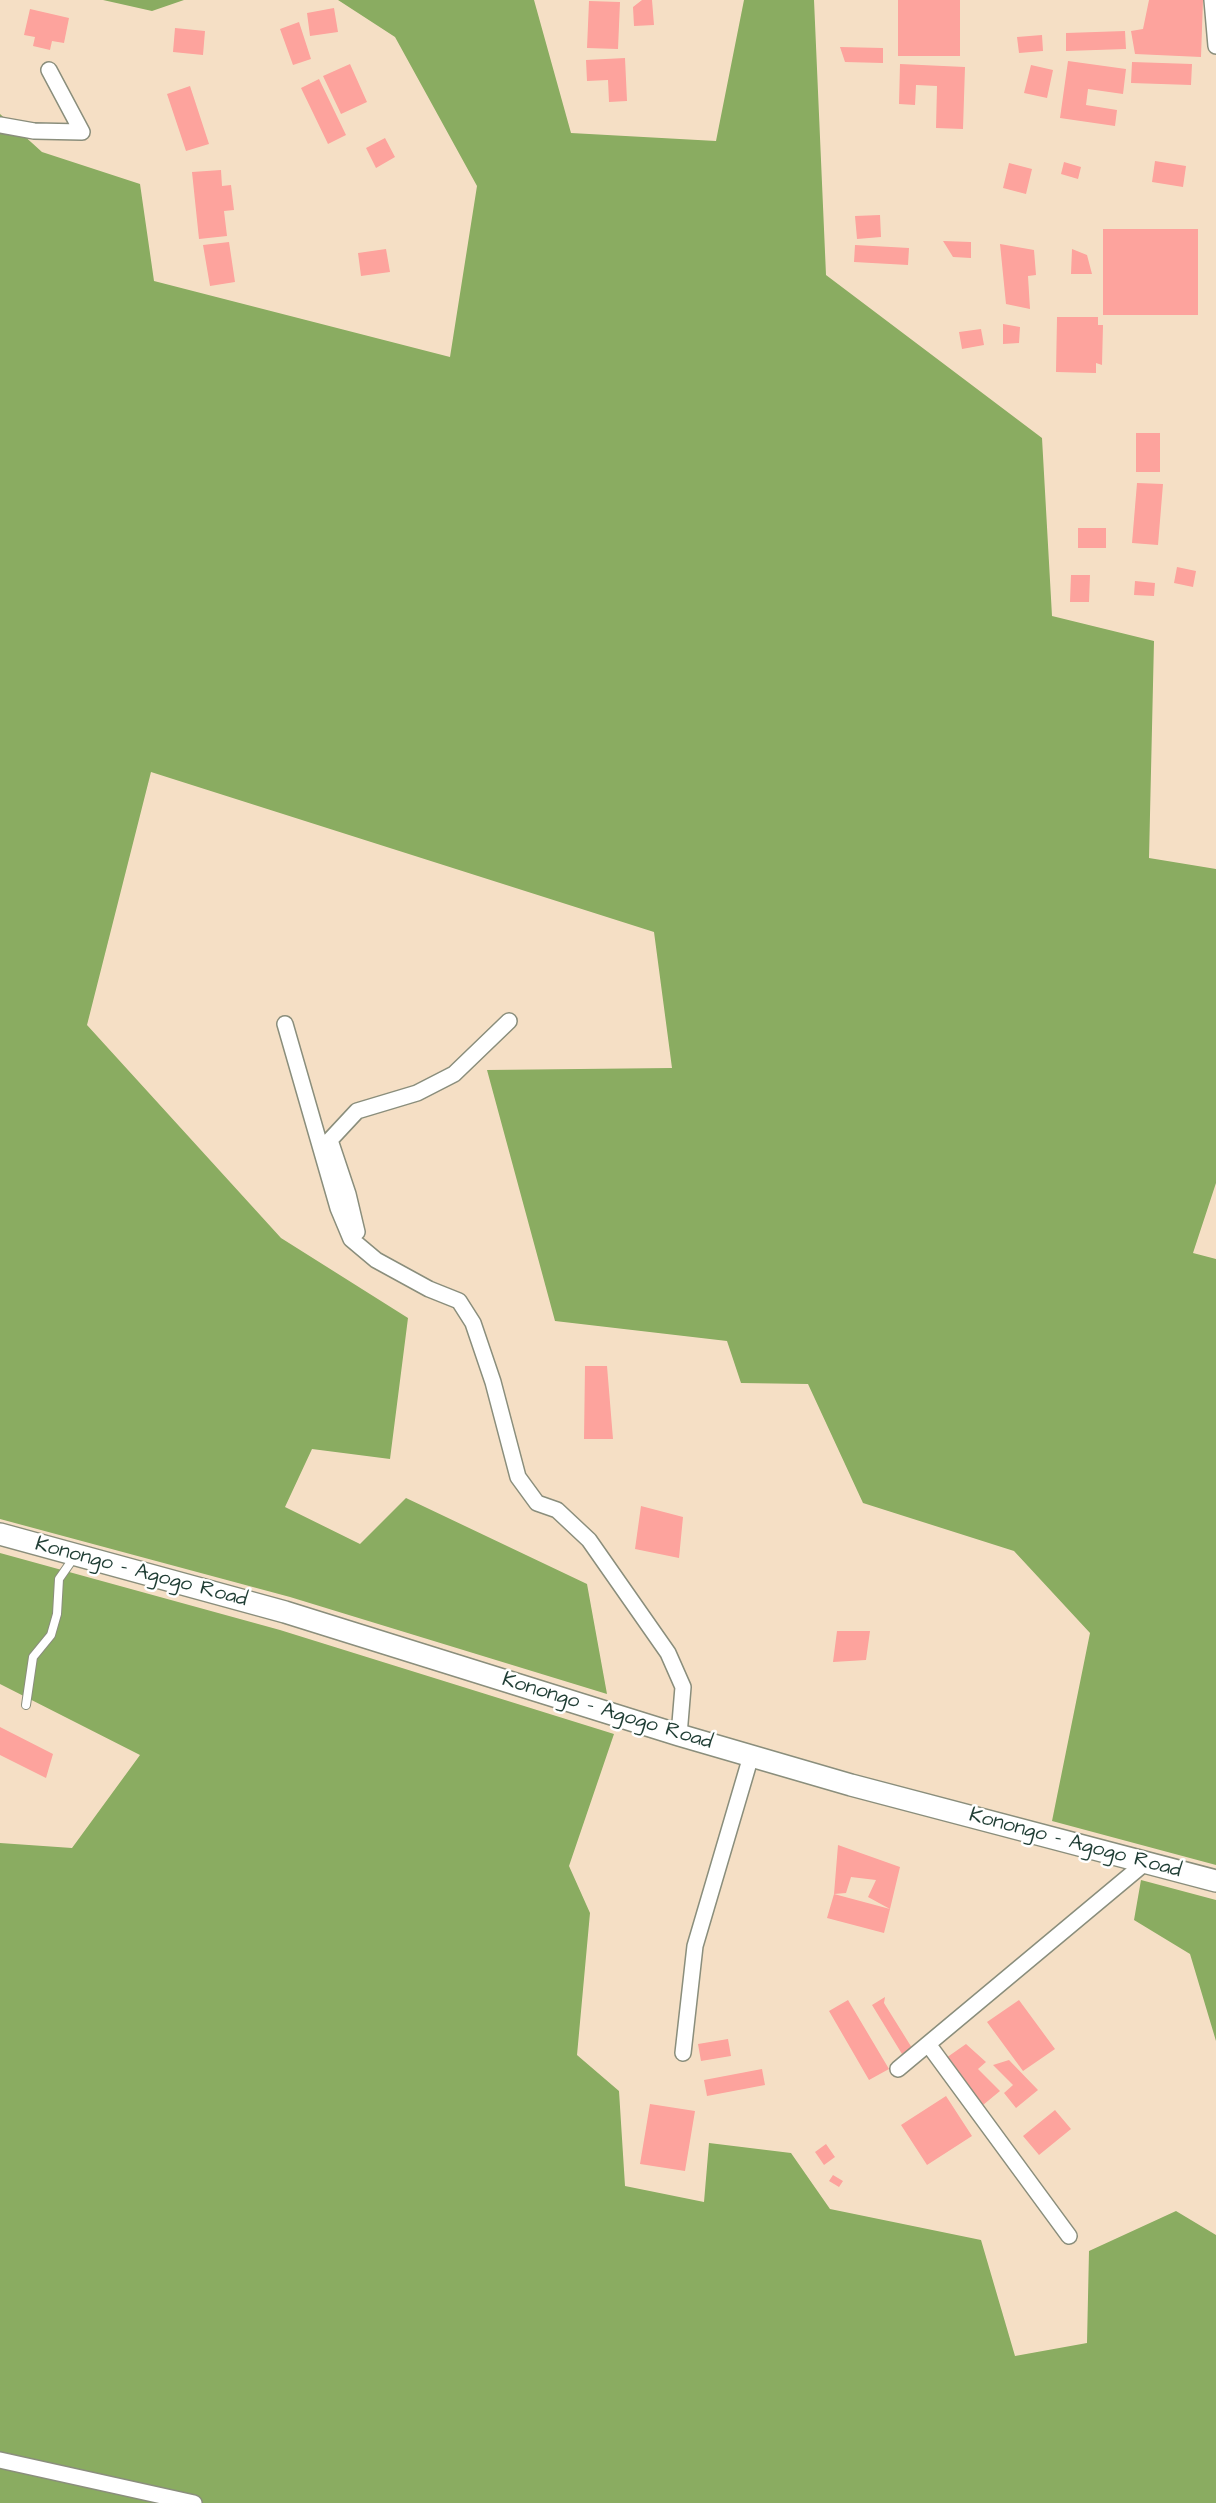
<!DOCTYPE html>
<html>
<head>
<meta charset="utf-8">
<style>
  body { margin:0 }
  canvas { display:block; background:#f5dfc5 }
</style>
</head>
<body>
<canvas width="1216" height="2503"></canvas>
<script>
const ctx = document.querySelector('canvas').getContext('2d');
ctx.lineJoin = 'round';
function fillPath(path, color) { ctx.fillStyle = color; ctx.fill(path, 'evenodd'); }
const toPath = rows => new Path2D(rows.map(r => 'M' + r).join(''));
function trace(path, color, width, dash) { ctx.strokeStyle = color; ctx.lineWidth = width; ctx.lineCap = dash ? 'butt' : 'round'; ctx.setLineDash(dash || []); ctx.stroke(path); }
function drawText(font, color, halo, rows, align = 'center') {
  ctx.font = font + ' "Architects Daughter",sans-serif'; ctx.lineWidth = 5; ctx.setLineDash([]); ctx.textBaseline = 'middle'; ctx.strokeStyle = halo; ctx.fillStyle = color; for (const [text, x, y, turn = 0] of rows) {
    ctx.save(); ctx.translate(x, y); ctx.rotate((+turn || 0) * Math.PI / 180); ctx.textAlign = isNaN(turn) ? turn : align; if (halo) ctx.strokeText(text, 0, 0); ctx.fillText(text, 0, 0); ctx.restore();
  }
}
fillPath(toPath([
  [103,0,184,0,152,11],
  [338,0,534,0,571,133,716,141,744,0,814,0,826,275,1042,438,1052,616,1154,641,1149,858,1216,869,1216,1183,1193,1253,1216,1259,1216,1865,1052,1821,1090,1633,1014,1551,863,1503,808,1384,741,1383,727,1341,555,1321,487,1070,672,1068,654,932,151,772,87,1025,281,1238,408,1318,390,1459,312,1449,285,1507,360,1544,406,1498,587,1584,607,1694,290,1597,0,1519,0,114,42,152,140,184,154,281,450,357,477,186,395,37],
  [0,1553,280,1630,614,1734,569,1866,590,1913,577,2055,619,2091,625,2186,704,2202,709,2143,791,2153,830,2209,981,2240,1015,2356,1087,2343,1089,2251,1176,2211,1216,2235,1216,2503,0,2503,0,1843,72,1848,140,1755,0,1684],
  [1141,1880,1216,1900,1216,2041,1190,1954,1134,1920]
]), '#8aac61');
fillPath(toPath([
  [642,0,652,0,654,25,634,26,633,7],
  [898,0,960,0,960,56,898,56],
  [1149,0,1203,0,1201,57,1135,54,1131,31,1143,29],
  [589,1,620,2,618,49,587,48],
  [334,8,338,32,310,36,307,13],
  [30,9,69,18,64,43,52,41,50,50,33,46,35,37,24,35],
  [299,22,311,59,293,65,280,29],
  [175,28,205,31,203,55,173,52],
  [1125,31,1126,49,1066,51,1066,33],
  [1042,35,1043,51,1019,53,1017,37],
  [840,47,883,48,883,63,845,62],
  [625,58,627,101,609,102,608,80,587,81,586,60],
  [1068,61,1126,69,1123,94,1088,89,1086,105,1117,110,1115,126,1060,118],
  [1132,62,1192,64,1191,85,1131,83],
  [350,64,367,102,341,114,323,76],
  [900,64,965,67,963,129,936,128,937,86,916,85,915,105,899,104],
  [1031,65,1053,70,1047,98,1024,93],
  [319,79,346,135,328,144,301,88],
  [190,86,209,144,186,151,167,94],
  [385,138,395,157,376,168,366,148],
  [1155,161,1186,166,1183,187,1152,182],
  [1064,162,1081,167,1078,179,1061,174],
  [1009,163,1032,169,1026,194,1003,188],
  [221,170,222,186,231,185,234,210,224,211,227,236,199,239,192,172],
  [880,215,881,237,857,239,855,216],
  [1103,229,1198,229,1198,315,1103,315],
  [943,241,971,242,971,258,953,257],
  [229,242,235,282,210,286,203,245],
  [1000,244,1034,250,1036,275,1028,276,1030,309,1006,304],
  [855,245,909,248,908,265,854,262],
  [386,249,390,272,361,276,358,253],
  [1072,249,1087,255,1092,274,1071,274],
  [1057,317,1098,317,1098,325,1103,325,1102,365,1096,363,1096,373,1056,372],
  [1003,324,1020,327,1019,343,1003,344],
  [981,329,984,345,962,349,959,332],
  [1136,433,1160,433,1160,472,1136,472],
  [1137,483,1163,484,1158,545,1132,543],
  [1078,528,1106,528,1106,548,1078,548],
  [1177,567,1196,571,1193,587,1174,583],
  [1071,575,1090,575,1089,602,1070,602],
  [1135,581,1155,583,1154,596,1134,595],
  [585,1366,607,1366,613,1439,584,1439],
  [641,1506,683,1517,679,1558,635,1549],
  [837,1631,870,1631,866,1660,833,1662],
  [0,1727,53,1754,46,1778,0,1755],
  [838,1845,900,1867,890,1909,868,1897,876,1880,851,1877,846,1893,834,1894,890,1909,884,1933,827,1918,834,1894],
  [885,1997,884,2003,912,2048,902,2054,872,2005],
  [848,2000,889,2069,869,2080,829,2011],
  [1019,2000,1055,2049,1023,2071,987,2022],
  [728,2039,731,2056,701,2061,698,2044],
  [966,2044,986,2062,978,2069,1000,2091,983,2105,946,2058],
  [1009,2060,1038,2090,1016,2108,1004,2093,1013,2085,993,2065],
  [762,2069,765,2085,707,2096,704,2080],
  [946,2096,972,2136,927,2165,901,2125],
  [650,2104,695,2111,685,2171,640,2164],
  [1055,2110,1071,2129,1039,2155,1023,2136],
  [826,2144,835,2157,824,2165,815,2152],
  [833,2175,843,2181,839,2187,829,2181]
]), '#fda39d');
const lane = toPath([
  [26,1705,33,1657,51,1635,57,1614,59,1579,75,1556]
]);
const street = toPath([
  [1212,0,1216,46],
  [0,125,34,131,82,132,49,70],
  [285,1024,338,1208,351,1239,376,1260,429,1289,459,1301,473,1323,493,1382,518,1477,537,1503,557,1510,589,1540,668,1653,683,1687,679,1735],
  [357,1232,348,1194,330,1140,357,1111,417,1093,454,1074,509,1021],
  [928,2044,1069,2236],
  [683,2053,695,1946,751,1756],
  [898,2069,1146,1862],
  [0,2460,194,2503]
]);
const secondary = toPath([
  [0,1534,285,1612,679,1735,851,1785,1216,1881]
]);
trace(lane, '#8a8e7c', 10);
trace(street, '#8a8e7c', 18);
trace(secondary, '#8a8e7c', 24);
trace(lane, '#fff', 8);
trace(street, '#fff', 15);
trace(secondary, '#fff', 21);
drawText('21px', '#1f3d34', '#fff', [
  ["Konongo - Agogo Road",141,1573,15],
  ["Konongo - Agogo Road",607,1712,17],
  ["Konongo - Agogo Road",1075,1844,15]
]);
</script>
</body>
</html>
